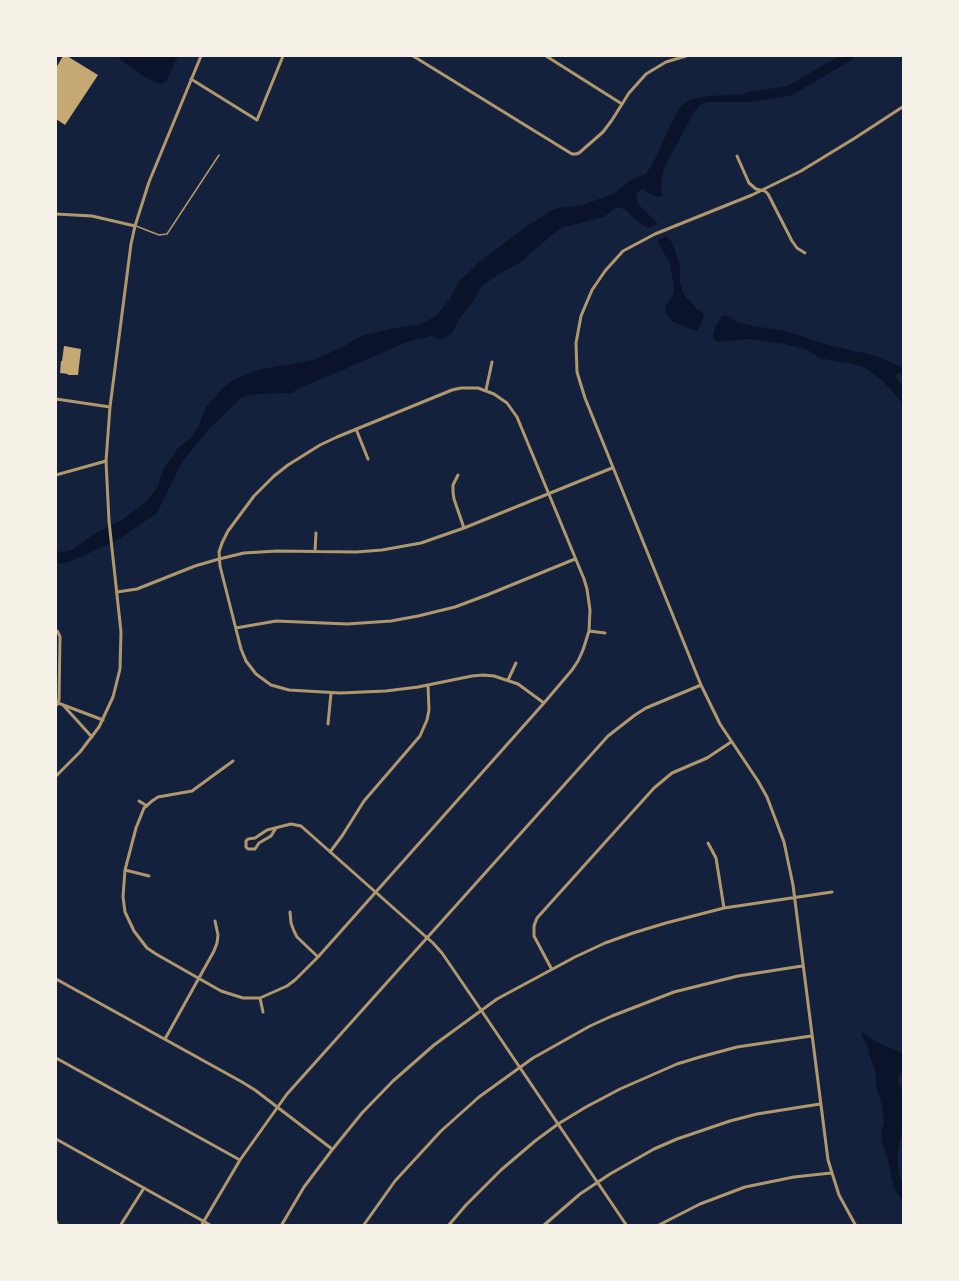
<!DOCTYPE html>
<html>
<head>
<meta charset="utf-8">
<style>
  body { margin:0 }
  #map { position:relative; width:959px; height:1281px; overflow:hidden; background:#14213d; font-family:"Roboto Condensed",sans-serif }
  canvas { display:block }
  .frame { position:absolute; inset:0; border:57px solid #f6f1e7; pointer-events:none }
</style>
</head>
<body>
<div id="map">
<canvas width="959" height="1281"></canvas>
<div class="frame"></div>
</div>
<script>
const ctx = document.querySelector('canvas').getContext('2d');
ctx.lineJoin = 'round';
function fillPath(path, color) { ctx.fillStyle = color; ctx.fill(path, 'evenodd'); }
const toPath = rows => new Path2D(rows.map(r => 'M' + r).join(''));
function trace(path, color, width, dash) { ctx.strokeStyle = color; ctx.lineWidth = width; ctx.lineCap = dash ? 'butt' : 'round'; ctx.setLineDash(dash || []); ctx.stroke(path); }
fillPath(toPath([
  [119,56,178,56,167,80,162,84,151,81,119,59],
  [758,94,763,96,760,99,752,102,709,102,700,105,694,112,664,168,661,187,662,196,656,197,642,189,636,194,638,204,658,224,648,228,636,221,627,211,621,208,615,208,604,217,560,228,521,262,496,276,481,287,472,303,459,319,454,331,445,338,439,339,432,336,406,342,343,370,304,386,291,393,258,394,242,397,210,428,182,462,157,513,116,541,69,562,56,564,56,551,64,552,73,549,94,534,122,520,147,501,158,486,163,470,178,448,191,438,199,425,206,407,223,388,235,379,261,369,313,360,341,348,361,336,394,328,418,325,435,317,450,299,458,282,483,259,530,224,554,209,582,205,613,194,633,179,646,174,654,161,671,124,681,106,689,100,708,96],
  [666,236,672,242,680,265,680,283,684,295,697,309,703,313,704,316,699,328,696,331,673,322,668,317,666,313,665,307,673,295,674,289,670,264,658,242,659,240],
  [722,316,728,316,737,322,753,326,786,331,828,345,877,356,903,368,903,374,898,373,895,375,897,379,903,386,903,404,883,381,864,367,847,363,819,358,808,350,784,344,748,339,718,342,714,340,713,336,715,327],
  [863,1032,877,1042,900,1052,903,1052,903,1069,898,1078,898,1081,903,1092,903,1126,897,1155,899,1172,903,1187,903,1202,894,1188,887,1156,882,1142,881,1134,884,1121,882,1106,876,1087,876,1078,875,1070,869,1054,868,1047,862,1037,861,1034]
]), '#0b132b');
trace(toPath([
  [749,97,789,91,849,56]
]), '#0b132b', 10);
fillPath(toPath([
  [63,56,67,56,98,75,65,125,56,119,56,68],
  [64,346,81,349,78,375,68,375,68,374,60,373,61,361,62,361]
]), '#c6a872');
trace(toPath([
  [136,226,159,235,167,234,219,155]
]), '#b1986c', 1.5);
trace(toPath([
  [413,56,572,154,576,154,579,153,603,132,612,120,629,93,646,74,666,62,686,56],
  [546,56,622,104],
  [191,79,257,120,283,56],
  [737,156,749,183,756,189,765,191,768,194,792,241,797,248,805,253],
  [56,214,92,216,135,226],
  [486,390,492,362],
  [356,429,368,459],
  [56,475,106,461],
  [458,475,453,485,453,492,454,499,464,528],
  [315,551,316,533],
  [117,592,137,589,195,566,219,559,244,553,277,551,356,552,382,550,421,543,464,528,612,468],
  [236,628,276,621,347,624,391,621,418,616,455,607,487,595,575,559],
  [56,630,58,632,60,637,59,700,56,706],
  [589,631,605,633],
  [508,680,516,663],
  [58,703,103,720],
  [63,705,92,737],
  [328,724,331,693],
  [233,761,192,791,158,797,152,801,144,808,136,828,125,870,123,897,125,912,134,931,147,948,156,954,221,991,243,998,260,998,287,986,295,980,318,957,544,703,572,670,578,661,583,650,589,631,590,610,587,589,584,579,517,417,507,403,494,394,478,388,461,388,452,390,337,437,320,445,288,465,274,476,254,496,228,531,222,543,219,552,220,566,241,649,246,661,256,674,271,685,289,690,340,693,386,691,418,687,472,676,483,675,494,676,518,684,544,703],
  [139,801,147,806],
  [276,828,271,836,259,843,255,849,248,849,246,847,246,841,248,839,255,838,267,830,291,824,301,826,433,943,442,953,481,1010,627,1226],
  [708,843,716,858,724,908],
  [330,852,342,836,364,801,420,736,427,720,429,710,428,685],
  [125,870,149,876],
  [290,912,291,923,294,931,297,937,318,957],
  [551,968,534,936,534,926,537,918,654,788,672,773,707,758,731,742],
  [56,979,242,1082,255,1090,332,1149],
  [260,998,263,1012],
  [165,1039,214,951,217,943,218,935,215,921],
  [56,1058,240,1160],
  [56,1221,58,1226],
  [120,1226,144,1188],
  [201,1226,240,1160,287,1094,608,736,635,715,646,708,701,685],
  [281,1226,304,1187,332,1150,362,1113,393,1081,434,1045,497,999,575,957,605,943,633,933,666,923,724,908,832,892],
  [363,1226,395,1181,441,1131,479,1097,533,1058,590,1026,612,1016,674,992,738,976,802,966],
  [448,1226,466,1205,501,1170,535,1141,558,1124,586,1107,620,1089,677,1064,700,1057,737,1047,811,1036],
  [543,1226,580,1194,610,1174,654,1149,677,1139,730,1121,757,1114,820,1104],
  [657,1226,700,1204,745,1187,794,1177,831,1173],
  [856,1226,839,1195,828,1160,793,885,784,842,767,797,758,781,720,724,701,685,585,398,577,372,576,343,581,316,592,290,605,271,623,251,655,234,752,195,801,171,855,138,904,106]
]), '#b1986c', 3);
trace(toPath([
  [56,399,110,407],
  [56,776,80,752,99,727,113,697,120,669,121,632,109,521,106,461,110,407,131,244,135,226,149,182,201,56],
  [56,1139,212,1226]
]), '#b1986c', 3);
</script>
</body>
</html>
